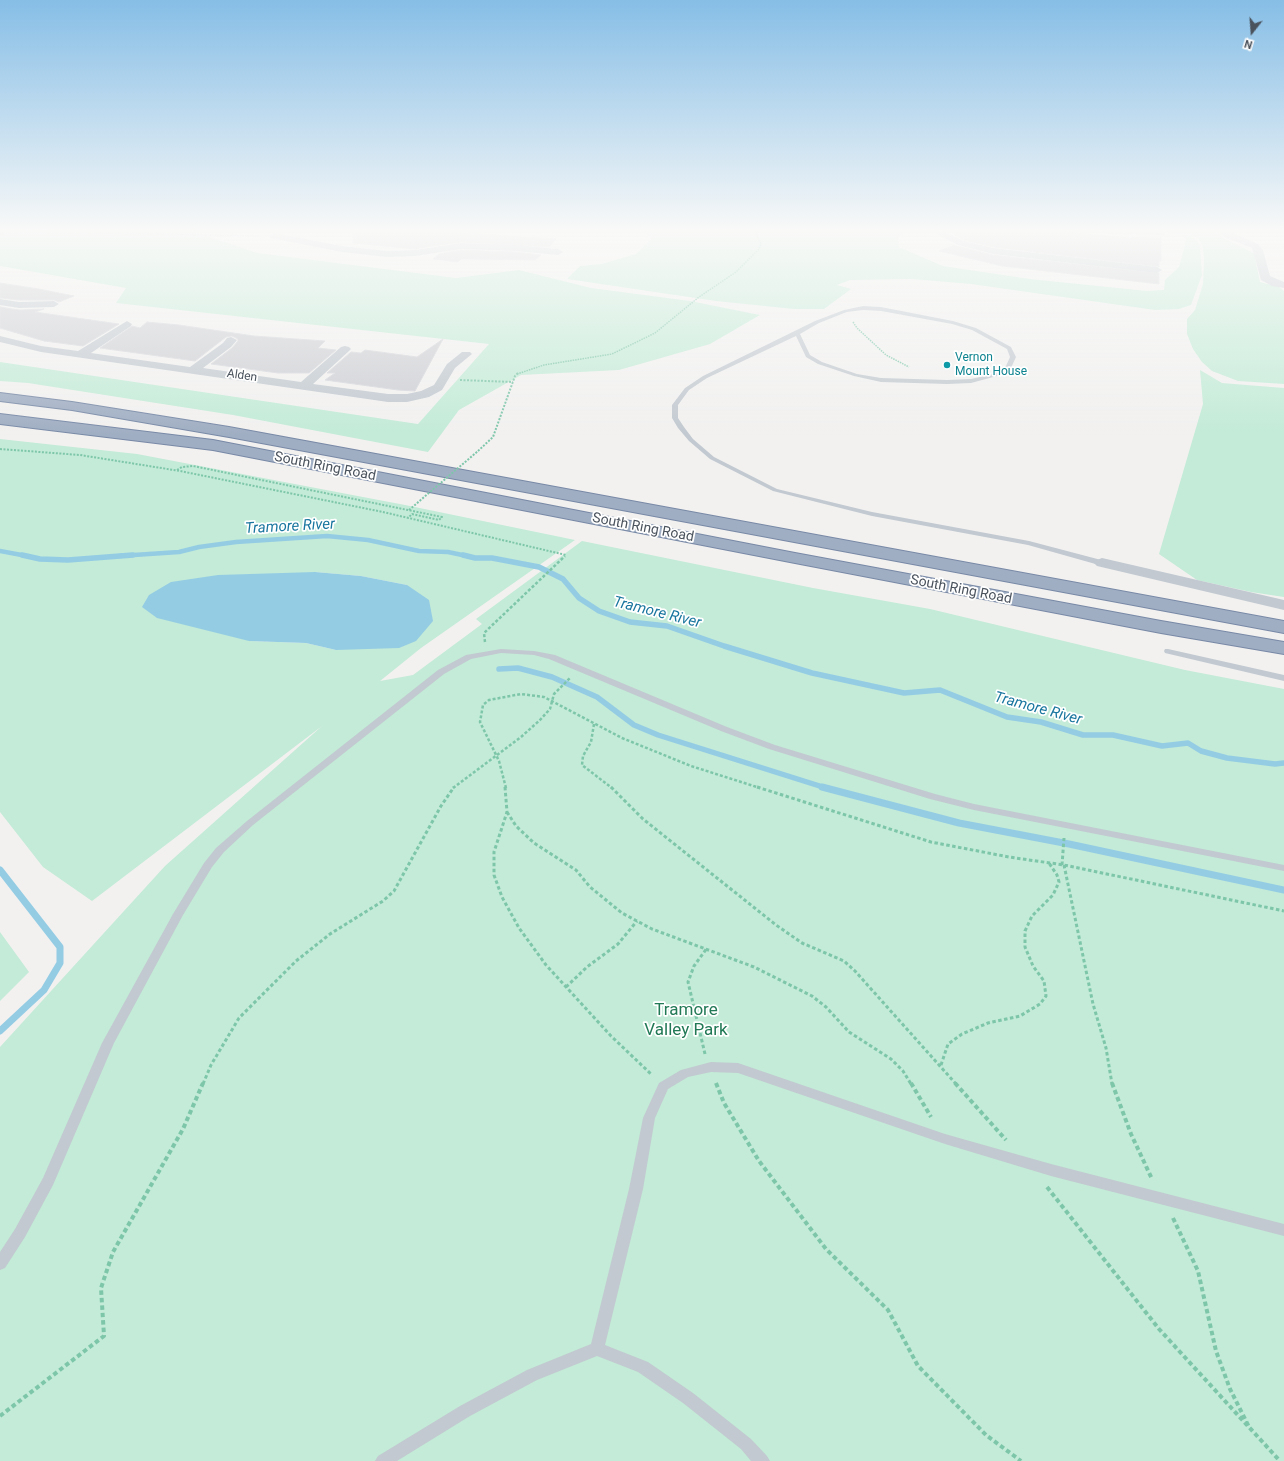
<!DOCTYPE html>
<html>
<head>
<meta charset="utf-8">
<style>
  body { margin:0 }
  #map { position:relative; width:1284px; height:1461px; overflow:hidden; background:#f2f1f0; font-family:Roboto,sans-serif }
  canvas { display:block }
  .north { position:absolute; left:1232px; top:12px; width:40px; height:40px; -webkit-text-stroke:3px #fff; paint-order:stroke; rotate:197deg; font-size:11px; font-weight:700; line-height:16px; text-align:center; color:#4a525c }
  .north::after { content:''; display:block; margin:auto; width:14px; height:18px; background:#4a525c; clip-path:polygon(50% 0,100% 100%,50% 72%,0 100%) }
</style>
</head>
<body>
<div id="map">
<canvas width="1284" height="1461"></canvas>
<div class="north">N</div>
</div>
<script>
const ctx = document.querySelector('canvas').getContext('2d');
ctx.lineJoin = 'round';
function fillPath(path, color) { ctx.fillStyle = color; ctx.fill(path, 'evenodd'); }
const toPath = rows => new Path2D(rows.map(r => 'M' + r).join(''));
function trace(path, color, width, dash) { ctx.strokeStyle = color; ctx.lineWidth = width; ctx.lineCap = dash ? 'butt' : 'round'; ctx.setLineDash(dash || []); ctx.stroke(path); }
function drawText(font, color, halo, rows, align = 'center') {
  ctx.font = font + ' Roboto,sans-serif'; ctx.lineWidth = 3.5; ctx.setLineDash([]); ctx.textBaseline = 'middle'; ctx.strokeStyle = halo; ctx.fillStyle = color; for (const [text, x, y, turn = 0] of rows) {
    ctx.save(); ctx.translate(x, y); ctx.rotate((+turn || 0) * Math.PI / 180); ctx.textAlign = isNaN(turn) ? turn : align; if (halo) ctx.strokeText(text, 0, 0); ctx.fillText(text, 0, 0); ctx.restore();
  }
}
fillPath(toPath([
  [0,231,191,231,258,253,456,278,519,270,591,288,690,301,760,315,710,344,619,370,521,375,459,410,428,452,233,415,28,383,0,381,0,362,418,424,489,344,116,303,126,288,0,266],
  [645,231,903,231,903,234,898,238,899,247,943,266,1030,279,1147,291,1164,290,1165,280,1179,267,1186,240,1182,235,1188,235,1196,240,1200,245,1202,275,1191,305,1179,309,1155,310,971,284,912,279,850,280,837,285,851,289,824,309,794,309,716,301,567,279,580,266,601,264,636,254,651,239],
  [1167,231,1215,231,1223,238,1254,253,1260,282,1279,287,1284,291,1284,384,1238,381,1212,371,1202,362,1193,349,1187,334,1187,319,1195,310,1203,284,1204,257,1202,245,1198,238,1189,234,1172,234],
  [1200,370,1222,383,1284,388,1284,597,1251,592,1197,580,1159,554,1203,404],
  [0,439,137,454,405,505,575,540,421,648,380,681,413,675,482,624,476,619,582,541,813,588,930,609,1185,670,1284,689,1284,1461,0,1461,0,1047,165,866,322,726,92,901,43,867,0,812],
  [315,572,361,576,407,585,336,650,306,643,249,641],
  [0,932,29,972,0,1001]
]), '#c3ebd7');
fillPath(toPath([
  [315,572,361,576,407,585,429,600,433,621,416,641,399,648,336,650,306,643,249,641,157,618,142,607,149,595,171,582,218,575]
]), '#94cce4');
trace(toPath([
  [0,551,27,556],
  [119,556,179,552,199,547,236,542,327,536,368,540,419,551,448,552,467,556]
]), '#94cce4', 4.5);
trace(toPath([
  [22,555,40,559,68,560,133,555],
  [463,555,475,558,492,558,539,567,563,579,579,598,599,611,630,622,667,626,724,646,812,673,904,693,940,690,1007,717,1041,722,1083,735,1113,735,1162,746,1188,743,1201,751,1227,758,1275,764,1284,763],
  [499,669,518,668,552,677,597,697,634,725,658,735,826,788]
]), '#94cce4', 5.5);
trace(toPath([
  [822,787,959,823,1069,844,1284,890],
  [0,870,60,947,60,963,44,990,0,1031]
]), '#94cce4', 7);
const building = toPath([
  [353,231,429,231,556,239,549,247,461,242,413,249,353,243,353,231],
  [955,231,1056,231,1119,237,1161,238,1161,261,1159,261,1159,267,993,247,964,240,955,235,955,231],
  [954,245,993,255,1159,273,1159,284,1002,266,939,251,954,245],
  [461,250,516,252,541,255,535,260,461,259,458,262,433,259,439,254,461,250],
  [0,283,39,289,74,296,59,302,54,300,19,300,0,298,0,283],
  [0,307,19,310,44,309,35,312,119,324,83,346,44,341,0,328,0,307],
  [147,322,179,325,254,336,325,341,318,348,336,350,309,373,278,373,211,364,232,348,238,341,238,339,232,336,226,337,195,361,100,348,132,326,140,328,147,322],
  [443,339,415,391,398,390,325,380,335,373,327,373,351,352,361,353,365,350,417,357,443,339]
]);
fillPath(building, '#cecfd4');
trace(building, '#d5d6db', 1);
const trunk = toPath([
  [0,393,72,402,229,427,1284,621,1284,633,229,437,72,410,0,401,0,393],
  [0,414,213,440,795,553,1161,621,1284,642,1284,654,1161,633,795,563,213,450,0,424,0,414]
]);
trace(trunk, '#7889a6', 2);
trace(toPath([
  [0,234,25,232,259,236],
  [853,322,857,328,886,355,909,367],
  [517,374,544,365,612,354,655,333,699,297,736,272,759,249,761,244,755,231]
]), '#7ec6aa', 1.5, [1.5, 1]);
trace(toPath([
  [460,380,513,382],
  [0,449,80,455,180,471,383,512,566,555],
  [478,451,493,437,515,376,518,373],
  [177,470,182,467,193,466,442,517,439,520,412,514,408,518]
]), '#7ec6aa', 2, [2, 1.5]);
trace(toPath([
  [485,642,484,633,565,556],
  [594,724,591,742,583,756,582,765,612,788],
  [453,788,521,737,540,720,550,709,554,694,570,678],
  [506,788,499,761,480,722,483,705,489,700,521,694,544,697,622,738,691,766,760,788]
]), '#7ec6aa', 2.5, [3, 2]);
trace(toPath([
  [505,787,507,812,494,852,494,875,502,897,519,928,546,965,611,1036,652,1075],
  [611,787,643,819,776,925,802,943,844,961,855,971,956,1084],
  [757,787,931,842,1009,857,1064,865,1284,911],
  [507,812,516,826,534,843,576,870,590,887,622,913,652,929,754,967,812,996,826,1007,849,1032,891,1059,903,1071,911,1084],
  [1062,865,1064,838],
  [1064,865,1093,1004,1106,1048,1112,1084],
  [566,987,587,967,618,944,637,921],
  [705,1054,688,982,694,966,707,948],
  [941,1065,948,1044,962,1034,988,1023,1020,1016,1040,1004,1046,996,1044,981,1033,966,1025,947,1025,931,1032,916,1053,895,1059,882,1057,875,1049,863],
  [203,1084,211,1065,239,1018,296,961,330,934,383,901,394,891,441,806,454,787]
]), '#7ec6aa', 3, [3.5, 2.5]);
trace(toPath([
  [716,1083,724,1103,759,1161,826,1249,888,1310,918,1366,986,1435,1021,1461],
  [911,1083,931,1117],
  [955,1083,1006,1140],
  [1112,1083,1131,1134,1152,1179],
  [1047,1187,1159,1329,1280,1461],
  [1173,1218,1198,1271,1216,1351,1230,1389,1249,1427],
  [0,1416,104,1336,101,1288,113,1252,183,1129,203,1083]
]), '#7ec6aa', 4, [4.5, 3]);
fillPath(toPath([
  [863,306,881,307,953,321,976,328,1011,347,1016,357,1011,368,997,376,971,383,947,384,881,382,854,376,818,364,806,357,796,336,707,378,689,390,678,405,678,418,684,427,693,439,714,457,777,489,872,512,1029,541,1105,561,1105,565,1099,565,1028,545,872,516,773,491,710,459,689,441,678,428,672,418,672,405,685,388,703,376,815,321,844,310,863,306],
  [863,310,881,311,952,324,972,330,1007,349,1010,357,1006,366,993,374,971,379,947,380,881,378,857,374,822,362,810,355,800,334,819,323,847,312,863,310],
  [501,649,534,651,555,655,727,727,775,745,935,794,974,804,1284,865,1284,871,974,810,930,799,769,749,721,731,549,659,534,655,501,653,471,659,444,674,253,825,224,852,212,867,183,915,114,1043,53,1185,25,1237,5,1268,0,1270,0,1252,15,1229,43,1178,102,1043,173,914,204,863,216,848,247,821,438,670,466,655,501,649],
  [1165,649,1168,649,1284,675,1284,681,1165,653,1164,651,1165,649],
  [711,1062,738,1063,945,1134,1051,1164,1284,1224,1284,1236,1051,1176,945,1144,738,1073,711,1072,688,1077,668,1089,655,1118,643,1189,605,1345,648,1362,693,1393,751,1439,767,1456,770,1461,751,1461,741,1449,683,1403,638,1372,597,1356,537,1380,470,1416,397,1461,375,1461,378,1456,460,1406,527,1370,591,1344,629,1189,643,1118,659,1083,681,1070,711,1062]
]), '#c2c9d0');
fillPath(toPath([
  [931,231,943,231,964,241,993,248,1157,267,1162,270,1157,273,993,254,958,245,931,231],
  [1102,231,1167,231,1168,232,1163,235,1107,234,1102,231],
  [1218,231,1228,231,1258,244,1263,250,1270,276,1284,282,1284,288,1272,286,1261,280,1252,248,1226,238,1218,231],
  [274,233,342,246,387,251,415,250,461,243,516,245,558,249,563,252,558,255,516,251,461,249,415,256,387,257,342,252,271,238,269,236,274,233],
  [0,299,19,302,54,301,59,304,54,307,19,308,0,305,0,299],
  [127,321,132,324,131,326,91,353,190,367,223,343,227,338,231,337,237,340,231,347,203,368,301,382,341,347,345,346,349,347,351,349,349,351,313,384,388,394,407,394,421,391,434,385,447,364,462,352,470,352,472,354,455,368,442,390,429,397,407,402,388,402,41,352,0,342,0,336,41,346,78,351,127,321],
  [1102,558,1284,600,1284,610,1097,566,1094,563,1097,560,1102,558]
]), '#c2c9d0');
fillPath(trunk, '#a0aec3');
trace(toPath([
  [409,510,478,451]
]), '#7ec6aa', 2, [2, 1.5]);
const sky = ctx.createLinearGradient(0, 0, 0, 435);
sky.addColorStop(0, '#86bee6');
sky.addColorStop(0.53, '#f9f9f8');
sky.addColorStop(1, '#f9f9f800');
ctx.fillStyle = sky;
ctx.fillRect(0, 0, 1284, 435);
for (const [x, y, r, color] of [
  [947,365,4,"#0f9aa8"]
]) { const dot = new Path2D(); dot.arc(x, y, r, 0, 2 * Math.PI); ctx.fillStyle = color; ctx.fill(dot); trace(dot, '#fff', 1.5); }
drawText('12px', '#0d838f', '#fff', [
  ["Vernon",955,358],
  ["Mount House",955,372]
], 'left');
drawText('12px', '#4a525c', '#fff', [
  ["Alden",242,376,8]
]);
drawText('14px', '#4a525c', '#fff', [
  ["South Ring Road",325,467,11],
  ["South Ring Road",643,528,11],
  ["South Ring Road",961,590,11]
]);
drawText('italic 15px', '#1a769f', '#fff', [
  ["Tramore River",290,527,-3],
  ["Tramore River",657,613,14],
  ["Tramore River",1038,709,15]
]);
drawText('17px', '#207855', '#fff', [
  ["Tramore",686,1011],
  ["Valley Park",686,1031]
]);
</script>
</body>
</html>
